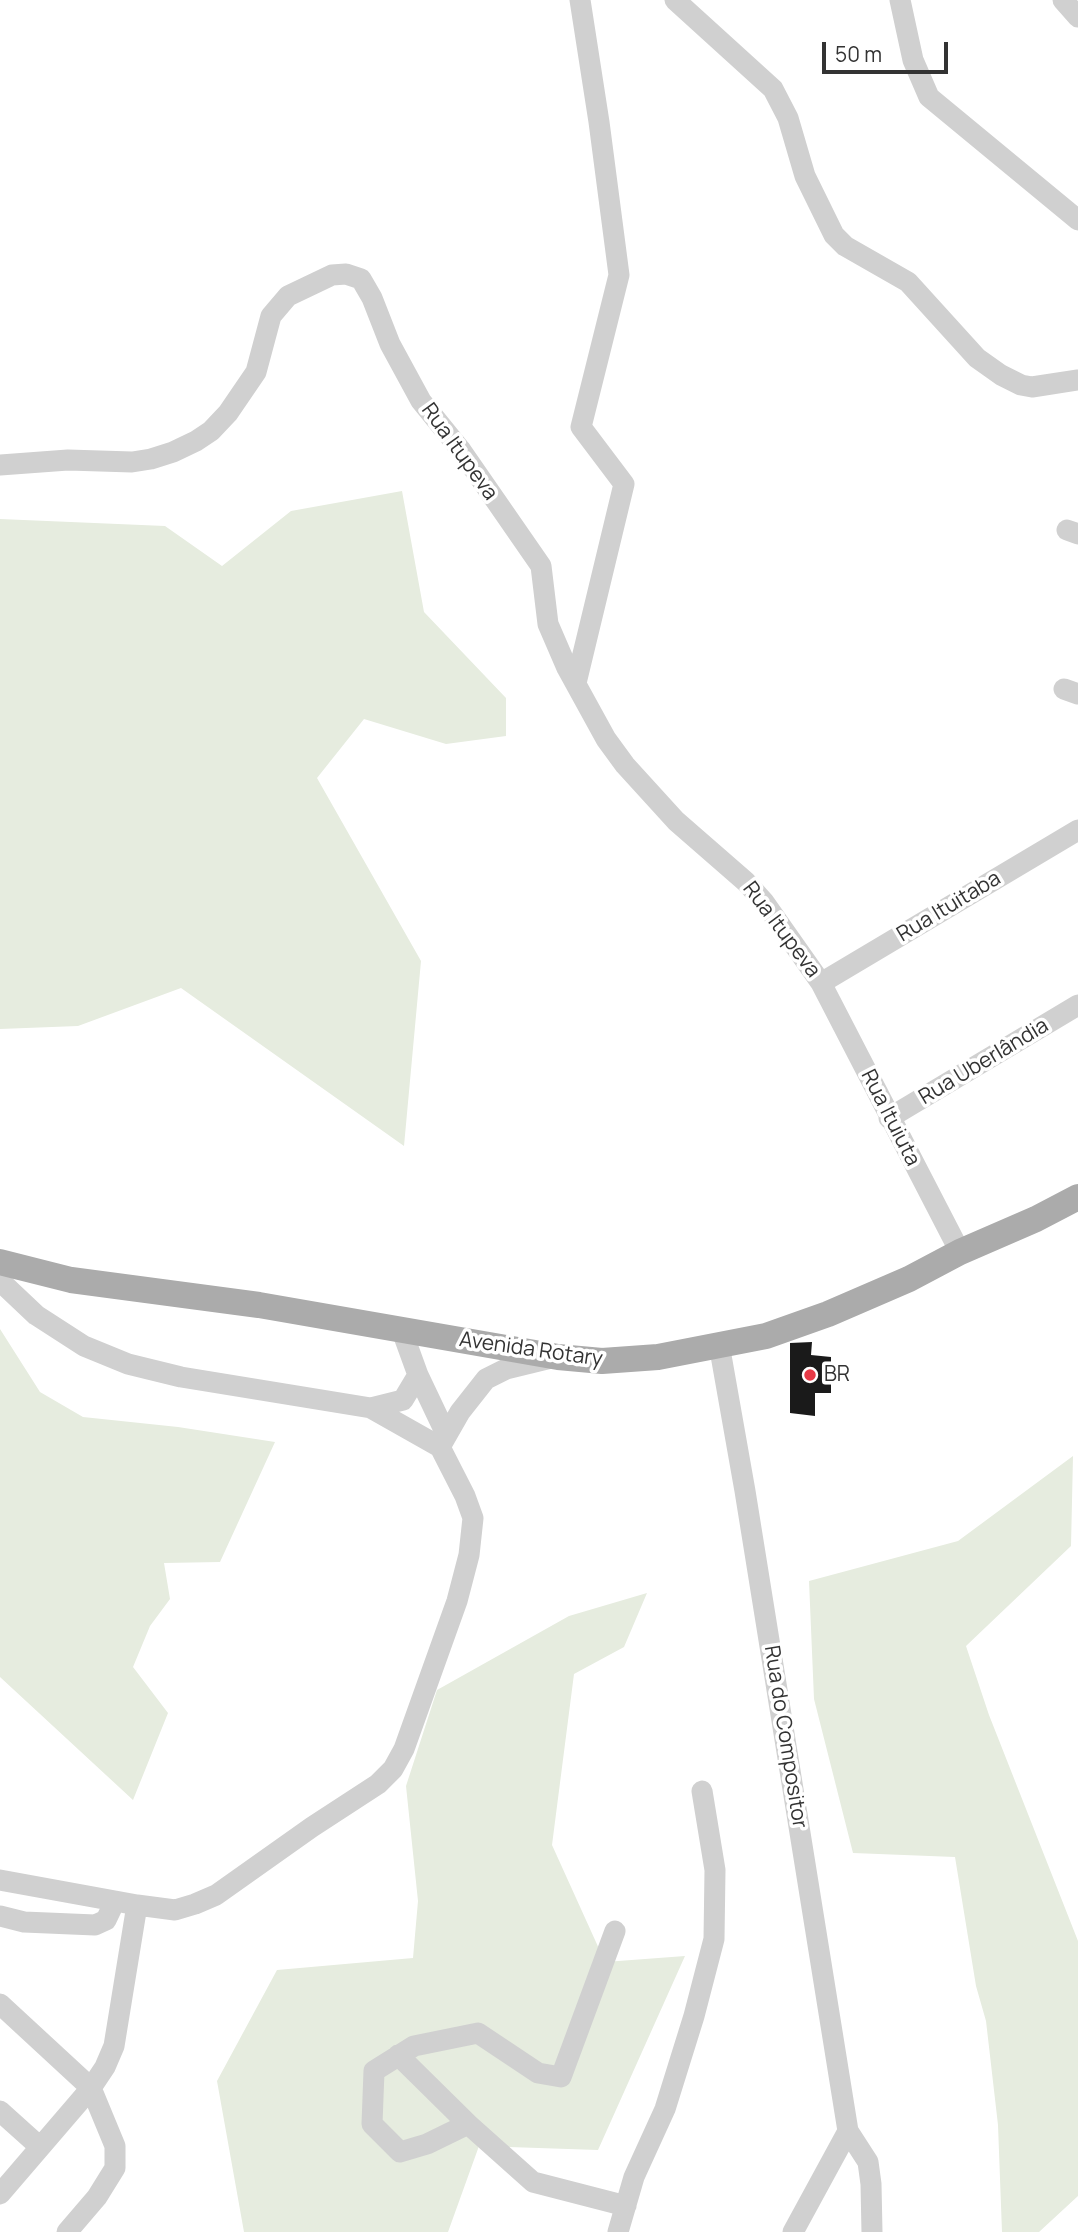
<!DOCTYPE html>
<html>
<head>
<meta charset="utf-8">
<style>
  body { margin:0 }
  #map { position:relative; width:1078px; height:2232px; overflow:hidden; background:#fff; font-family:Manrope,sans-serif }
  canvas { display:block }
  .scale { position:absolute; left:822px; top:42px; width:126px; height:32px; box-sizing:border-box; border:4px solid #333; border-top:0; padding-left:9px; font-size:21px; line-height:24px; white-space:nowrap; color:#333; -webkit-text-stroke:5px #fff; paint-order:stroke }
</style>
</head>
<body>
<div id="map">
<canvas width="1078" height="2232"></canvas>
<div class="scale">50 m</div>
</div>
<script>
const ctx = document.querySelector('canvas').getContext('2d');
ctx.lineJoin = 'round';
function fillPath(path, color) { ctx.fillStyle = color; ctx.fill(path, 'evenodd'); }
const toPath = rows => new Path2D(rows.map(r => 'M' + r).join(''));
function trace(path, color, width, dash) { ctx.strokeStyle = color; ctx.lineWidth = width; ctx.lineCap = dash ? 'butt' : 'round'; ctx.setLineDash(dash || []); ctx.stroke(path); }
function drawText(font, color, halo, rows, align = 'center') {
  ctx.font = font + ' Manrope,sans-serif'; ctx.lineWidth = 7; ctx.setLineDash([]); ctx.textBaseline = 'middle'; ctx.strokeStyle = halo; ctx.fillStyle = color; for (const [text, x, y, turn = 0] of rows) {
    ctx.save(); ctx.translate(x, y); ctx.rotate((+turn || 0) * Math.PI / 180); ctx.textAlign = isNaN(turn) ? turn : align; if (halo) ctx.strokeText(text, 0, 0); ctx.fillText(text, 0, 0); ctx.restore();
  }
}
fillPath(toPath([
  [402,491,424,612,506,698,506,736,446,744,364,719,317,778,421,961,404,1146,181,988,78,1026,0,1029,0,519,165,526,222,566,291,511],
  [0,1329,40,1392,83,1417,178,1427,275,1442,220,1562,164,1563,170,1599,150,1626,133,1667,168,1713,133,1800,0,1677],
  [1073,1456,1071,1546,966,1646,989,1715,1078,1941,1078,2196,1039,2232,1002,2232,998,2125,986,2021,976,1986,955,1857,853,1853,814,1699,809,1581,958,1541],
  [647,1593,624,1647,574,1674,552,1845,605,1962,685,1956,598,2150,479,2146,448,2232,244,2232,217,2081,277,1970,413,1958,418,1901,406,1786,437,1690,569,1616]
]), '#e6ecdf');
fillPath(toPath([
  [812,1342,811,1355,831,1357,831,1393,815,1393,815,1416,790,1413,790,1343]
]), '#1a1a1a');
trace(toPath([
  [675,0,773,89,788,118,805,176,834,235,845,246,908,282,977,358,1001,375,1021,385,1032,387,1078,380],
  [900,0,913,60,929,97,1078,220],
  [1063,0,1078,17],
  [0,465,68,460,132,462,151,459,173,452,196,441,211,431,228,413,256,372,271,316,288,296,332,275,346,274,361,279,372,298,390,344,421,401,460,449,541,566,548,624,567,668,606,739,625,765,676,821,746,882,764,902,821,983,960,1252],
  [1067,530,1078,534],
  [576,683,624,484,581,427,619,275,599,122,580,0],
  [1064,689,1078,694],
  [821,983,1078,830],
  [889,1118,1078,1005],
  [0,1281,36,1315,84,1346,128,1364,181,1377,371,1408,440,1447,465,1496,473,1518,469,1555,457,1601,404,1749,393,1769,378,1784,312,1827,216,1895,195,1904,175,1910,137,1905,0,1880],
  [402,1331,418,1375,446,1434],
  [719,1344,745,1491,848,2131,868,2162,871,2184,872,2232],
  [371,1408,403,1400,418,1375],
  [440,1447,460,1412,486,1379,506,1369,551,1358],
  [0,1916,24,1922,95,1925,106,1920,115,1901],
  [615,1931,561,2077,538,2073,478,2033,414,2046,374,2071,372,2124,400,2152,427,2144,468,2124,533,2182,626,2206],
  [0,2004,91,2088,115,2146,115,2168,97,2197,67,2232],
  [398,2055,468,2124],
  [0,2111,40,2147],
  [0,2194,91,2088,105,2067,114,2046,137,1905],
  [618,2232,634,2177,665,2109,694,2016,714,1939,715,1870,702,1791],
  [793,2232,848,2131]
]), '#d0d0d0', 21);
trace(toPath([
  [0,1262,71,1280,259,1305,558,1357,602,1361,658,1357,766,1336,828,1314,909,1279,960,1252,1036,1219,1078,1197]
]), '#ababab', 26);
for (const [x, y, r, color] of [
  [810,1375,7,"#e63946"]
]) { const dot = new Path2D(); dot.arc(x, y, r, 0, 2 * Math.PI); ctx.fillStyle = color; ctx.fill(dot); trace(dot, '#fff', 2.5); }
drawText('21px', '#333', '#fff', [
  ["Rua Itupeva",459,452,54],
  ["Rua Ituitaba",949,907,-31],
  ["Rua Itupeva",781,930,53],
  ["Rua Uberlândia",984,1062,-31],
  ["Rua Ituiuta",890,1118,63],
  ["Avenida Rotary",531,1350,8],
  ["Rua do Compositor",785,1737,81]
]);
drawText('21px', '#333', '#fff', [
  ["BR",824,1375]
], 'left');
</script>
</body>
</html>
